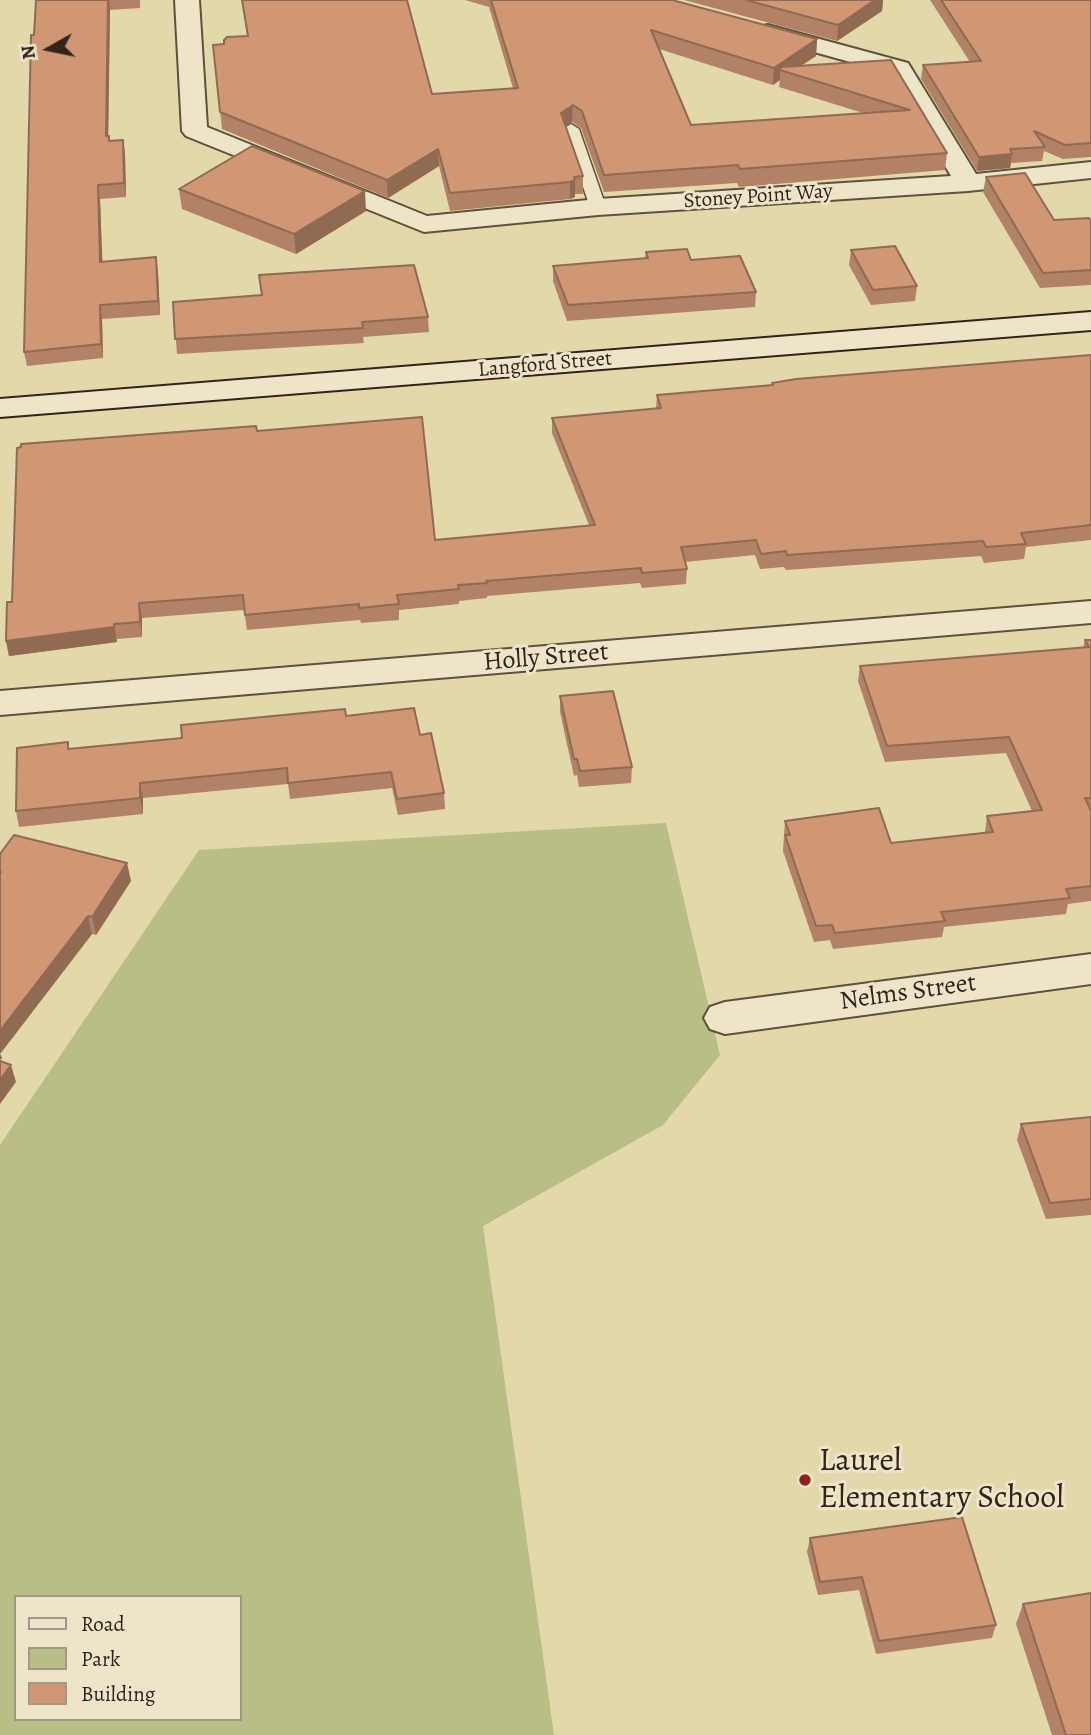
<!DOCTYPE html>
<html>
<head>
<meta charset="utf-8">
<style>
  body { margin:0 }
  #map { position:relative; width:1091px; height:1735px; overflow:hidden; background:#e3d7ac; font-family:Alegreya,serif }
  canvas { display:block }
  .legend { position:absolute; left:14px; top:1595px; width:228px; height:126px; box-sizing:border-box; background:#ede5c9; border:2px solid #a39881; margin:0; padding:9px 12px; list-style:none; font-size:21px; color:#332416 }
  .legend li { display:flex; align-items:center; gap:14px; height:35px }
  .legend b { width:35px; border:2px solid #a39881 }
  .north { position:absolute; left:14px; top:14px; width:70px; height:70px; -webkit-text-stroke:5px #ede5c9; paint-order:stroke; rotate:261deg; font-size:19px; font-weight:700; line-height:28px; text-align:center; color:#332416 }
  .north::after { content:''; display:block; margin:auto; width:24px; height:32px; background:#332416; clip-path:polygon(50% 0,100% 100%,50% 72%,0 100%) }
</style>
</head>
<body>
<div id="map">
<canvas width="1091" height="1735"></canvas>
<ul class="legend">
<li><b style="height:9px;background:#ede5c9"></b>Road</li>
<li><b style="height:19px;background:#b9bd86"></b>Park</li>
<li><b style="height:19px;background:#cf9775"></b>Building</li>
</ul>
<div class="north">N</div>
</div>
<script>
const ctx = document.querySelector('canvas').getContext('2d');
ctx.lineJoin = 'round';
function fillPath(path, color) { ctx.fillStyle = color; ctx.fill(path, 'evenodd'); }
const toPath = rows => new Path2D(rows.map(r => 'M' + r).join(''));
function trace(path, color, width, dash) { ctx.strokeStyle = color; ctx.lineWidth = width; ctx.lineCap = dash ? 'butt' : 'round'; ctx.setLineDash(dash || []); ctx.stroke(path); }
function drawText(font, color, halo, rows, align = 'center') {
  ctx.font = font + ' Alegreya,serif'; ctx.lineWidth = 6; ctx.setLineDash([]); ctx.textBaseline = 'middle'; ctx.strokeStyle = halo; ctx.fillStyle = color; for (const [text, x, y, turn = 0] of rows) {
    ctx.save(); ctx.translate(x, y); ctx.rotate((+turn || 0) * Math.PI / 180); ctx.textAlign = isNaN(turn) ? turn : align; if (halo) ctx.strokeText(text, 0, 0); ctx.fillText(text, 0, 0); ctx.restore();
  }
}
fillPath(toPath([
  [666,823,720,1055,663,1125,483,1226,554,1735,0,1735,0,1145,199,850],
  [16,1597,240,1597,240,1719,16,1719]
]), '#b9bd86');
const lane = toPath([
  [571,124,579,129,606,207,604,210,598,212,590,207,563,129,571,124]
]);
const street = toPath([
  [175,0,199,0,207,127,427,216,598,199,951,176,890,73,760,37,756,32,760,27,768,25,908,63,976,174,1091,162,1091,178,968,191,598,215,424,232,186,136,182,131,175,0],
  [1091,601,1091,623,0,715,0,691,1091,601],
  [1091,954,1091,984,725,1034,710,1029,704,1018,710,1007,725,1002,1091,954]
]);
const secondary = toPath([
  [1091,312,1091,330,0,417,0,399,1091,312]
]);
trace(lane, '#5f513c', 3);
trace(street, '#5f513c', 4);
trace(secondary, '#332416', 4);
fillPath(lane, '#ede5c9');
fillPath(street, '#ede5c9');
fillPath(secondary, '#ede5c9');
fillPath(toPath([
  [36,0,140,0,140,8,110,10,108,136,109,141,123,140,125,154,126,197,100,199,102,262,156,257,158,272,160,315,102,319,103,358,27,366,24,352],
  [242,0,407,0,432,94,513,88,489,7,465,0,672,0,817,39,816,56,800,66,891,60,947,153,945,170,739,187,737,183,604,192,581,128,572,122,565,127,583,176,583,194,575,194,575,197,570,199,450,211,439,166,388,198,222,129,213,45,224,44,247,36],
  [659,49,773,85,780,80,779,87,863,113,691,125],
  [684,0,883,0,882,11,837,41],
  [930,0,1091,0,1091,157,1063,159,1044,151,1042,161,1011,163,1010,168,977,171,921,79,923,65,970,62],
  [986,177,1054,220,1091,221,1091,285,1040,288,983,192],
  [179,189,366,211,296,254,182,209],
  [851,250,917,286,915,301,871,305,849,265],
  [646,252,691,260,756,292,755,307,567,321,553,281,553,266,645,258],
  [173,302,428,317,429,332,363,337,364,343,177,354],
  [1091,355,1091,540,1026,547,1024,559,984,563,981,556,786,570,784,567,760,569,755,555,685,562,687,569,686,584,642,588,640,583,487,596,487,598,459,601,459,604,399,610,399,620,361,623,360,620,247,630,244,610,142,618,142,637,117,639,117,642,9,656,6,641,12,602,257,431,435,540,589,525,552,433,552,418,656,409,657,395,772,385,772,383],
  [1085,640,1091,640,1091,901,1068,904,1066,914,944,927,942,937,833,949,830,940,814,942,783,851,785,821,891,843,985,832,987,816,1032,811,1006,753,885,762,858,681,860,666,1083,648],
  [560,696,632,767,631,783,579,787,577,775,574,776,560,712],
  [346,716,420,735,444,793,445,809,398,815,392,788,290,799,288,784,143,798,143,814,19,827,16,811,69,749,182,738],
  [0,854,131,881,96,935,92,934,0,1054,2,1058,0,1060],
  [1091,1117,1091,1215,1046,1219,1017,1140,1021,1124],
  [810,1538,996,1625,992,1638,876,1654,859,1590,818,1595,807,1552],
  [1023,1604,1091,1735,1052,1735,1016,1624]
]), '#b28265');
fillPath(toPath([
  [109,0,110,10,108,150,106,136],
  [875,0,883,0,882,11,837,41,838,25],
  [817,39,816,56,790,73,780,70,780,80,773,85,774,68],
  [573,105,572,122,561,130,561,113],
  [123,140,125,154,126,197,124,183],
  [438,149,439,166,388,198,387,180],
  [1012,154,1010,168,977,171,979,157],
  [575,180,575,197,570,199,570,182],
  [98,185,100,199,103,276,100,262],
  [365,191,366,211,296,254,294,234],
  [156,257,158,272,160,315,158,301],
  [100,305,102,319,103,358,101,344],
  [139,603,142,618,142,637,140,622],
  [114,624,117,642,9,656,6,641],
  [140,783,143,798,143,814,140,798],
  [127,863,131,881,96,935,92,917],
  [88,916,92,934,0,1054,2,1058,0,1060,0,1031],
  [11,1065,16,1082,0,1104,0,1080]
]), '#916a52');
const building = toPath([
  [36,0,108,0,106,136,109,136,109,141,123,140,124,183,98,185,100,262,156,257,158,301,100,305,101,344,24,352,31,35,34,35,36,0],
  [242,0,407,0,432,94,518,88,491,0,672,0,817,39,774,68,651,30,691,125,910,110,780,70,781,67,891,60,947,153,740,169,738,165,604,175,582,111,573,105,561,113,583,176,574,177,575,180,570,182,450,193,438,149,387,180,220,112,213,45,224,44,224,40,227,37,248,36,242,0],
  [746,0,875,0,838,25,746,0],
  [941,0,1091,0,1091,143,1065,145,1034,131,1045,147,1010,149,1012,154,979,157,923,65,981,61,941,0],
  [252,146,365,191,294,234,179,189,252,146],
  [1025,173,1054,220,1089,218,1091,221,1091,270,1043,273,986,177,1025,173],
  [895,246,917,286,873,290,851,250,895,246],
  [687,249,691,260,740,256,756,292,568,305,553,266,648,258,646,252,687,249],
  [414,265,428,317,362,322,363,328,175,339,173,302,262,295,259,275,414,265],
  [1091,355,1091,525,1021,533,1026,544,986,547,983,541,787,555,786,551,761,554,756,540,681,547,687,569,642,573,641,568,486,581,487,583,458,585,459,589,397,595,399,604,359,608,359,604,245,615,243,595,139,603,140,622,114,624,114,627,6,641,7,602,12,602,17,448,21,447,21,444,256,426,257,431,422,417,435,540,595,525,552,418,661,408,657,395,773,385,772,383,796,379,1091,355],
  [1085,640,1091,640,1091,798,1085,798,1091,811,1091,886,1066,889,1070,898,941,912,945,921,835,933,832,925,816,926,785,835,790,835,785,821,879,808,891,843,993,832,987,816,1042,810,1009,737,887,746,860,666,1089,647,1085,640],
  [613,691,632,767,580,771,577,759,574,759,560,696,613,691],
  [414,708,420,735,431,733,444,793,397,799,391,772,288,783,287,768,140,783,140,798,16,811,17,748,68,742,68,749,182,738,181,725,345,709,346,716,414,708],
  [14,835,127,863,92,917,88,916,0,1031,0,874,1,872,0,872,0,854,14,835],
  [0,1061,11,1065,0,1080,0,1061],
  [1091,1117,1091,1199,1050,1203,1021,1124,1091,1117],
  [962,1517,996,1625,879,1641,862,1577,820,1582,810,1538,962,1517],
  [1091,1593,1091,1735,1066,1735,1023,1604,1091,1593]
]);
fillPath(building, '#cf9775');
trace(building, '#916a52', 2);
for (const [x, y, r, color] of [
  [805,1480,7,"#8f2418"]
]) { const dot = new Path2D(); dot.arc(x, y, r, 0, 2 * Math.PI); ctx.fillStyle = color; ctx.fill(dot); trace(dot, '#ede5c9', 2.5); }
drawText('21px', '#332416', '#ede5c9', [
  ["Stoney Point Way",758,197,-4],
  ["Langford Street",545,365,-5]
]);
drawText('26px', '#332416', '#ede5c9', [
  ["Holly Street",546,658,-5],
  ["Nelms Street",908,993,-8]
]);
drawText('32px', '#332416', '#ede5c9', [
  ["Laurel",819,1462],
  ["Elementary School",819,1499]
], 'left');
</script>
</body>
</html>
